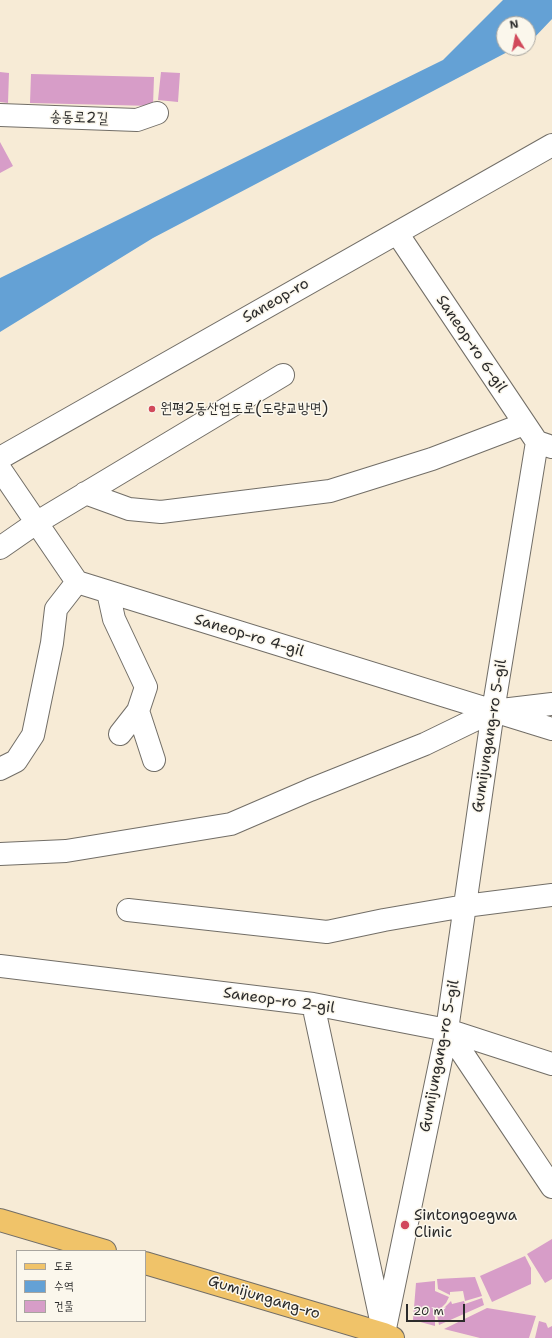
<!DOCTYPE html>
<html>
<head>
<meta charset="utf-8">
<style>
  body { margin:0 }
  #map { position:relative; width:552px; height:1338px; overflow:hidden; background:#f7ebd6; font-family:"Shantell Sans","Poor Story",sans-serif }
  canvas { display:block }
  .legend { position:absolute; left:16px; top:1250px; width:130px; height:72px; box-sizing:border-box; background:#fbf7ec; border:1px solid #a8a59f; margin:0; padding:5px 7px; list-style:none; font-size:12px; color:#2b2b2b }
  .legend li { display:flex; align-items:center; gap:8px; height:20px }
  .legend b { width:20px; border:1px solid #a8a59f }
  .north { position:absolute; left:496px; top:16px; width:40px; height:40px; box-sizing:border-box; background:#fbf7ec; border:1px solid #a8a59f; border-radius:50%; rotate:350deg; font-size:11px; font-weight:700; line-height:16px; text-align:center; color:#2b2b2b }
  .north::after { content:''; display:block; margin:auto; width:14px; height:18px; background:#d1495b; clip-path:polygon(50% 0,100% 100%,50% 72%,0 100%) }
  .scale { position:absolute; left:406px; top:1304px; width:59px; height:18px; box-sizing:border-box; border:2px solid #2b2b2b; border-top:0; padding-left:5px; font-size:12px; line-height:14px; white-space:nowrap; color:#2b2b2b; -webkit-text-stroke:3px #fbf7ec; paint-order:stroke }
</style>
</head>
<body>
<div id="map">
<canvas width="552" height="1338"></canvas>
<ul class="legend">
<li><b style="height:5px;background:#f0c369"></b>도로</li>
<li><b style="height:11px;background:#64a1d5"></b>수역</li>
<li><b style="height:11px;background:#d79dc8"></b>건물</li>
</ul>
<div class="north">N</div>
<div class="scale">20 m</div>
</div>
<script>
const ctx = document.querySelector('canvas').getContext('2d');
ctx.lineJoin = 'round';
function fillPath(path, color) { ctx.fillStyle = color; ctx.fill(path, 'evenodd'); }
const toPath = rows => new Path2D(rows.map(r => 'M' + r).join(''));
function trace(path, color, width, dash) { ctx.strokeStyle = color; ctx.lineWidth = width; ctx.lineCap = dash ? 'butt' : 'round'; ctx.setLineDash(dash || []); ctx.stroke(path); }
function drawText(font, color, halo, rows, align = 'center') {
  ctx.font = font + ' "Shantell Sans","Poor Story",sans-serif'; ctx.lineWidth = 3; ctx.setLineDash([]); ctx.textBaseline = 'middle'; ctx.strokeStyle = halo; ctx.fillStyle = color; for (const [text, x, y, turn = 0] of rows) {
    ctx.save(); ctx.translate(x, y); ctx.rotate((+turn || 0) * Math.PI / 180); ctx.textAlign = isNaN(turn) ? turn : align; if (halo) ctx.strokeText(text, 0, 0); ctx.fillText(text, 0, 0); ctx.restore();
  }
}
fillPath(toPath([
  [503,0,552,0,552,19,533,39,528,41,528,24,504,24,504,48,515,48,153,238,0,332,0,278,443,60]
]), '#64a1d5');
fillPath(toPath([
  [0,72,9,73,8,103,0,102],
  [161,72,180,73,178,102,158,100],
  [31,74,154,77,153,106,30,103],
  [0,142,13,166,0,173],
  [552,1239,552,1279,545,1283,527,1254],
  [525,1256,531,1268,531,1284,492,1302,480,1276],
  [475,1277,482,1296,465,1301,463,1291,450,1292,450,1295,438,1289,437,1279],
  [435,1281,435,1291,449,1297,446,1303,435,1314,435,1326,413,1320,416,1283],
  [482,1298,484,1305,439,1325,437,1315,451,1301,452,1304,464,1301,465,1304],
  [487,1308,536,1316,529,1338,480,1338,444,1329],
  [539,1321,546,1323,548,1328,552,1326,552,1338,535,1338]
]), '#d79dc8');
const minor = toPath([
  [0,115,137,120,157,113],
  [397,233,537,442,552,447],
  [0,458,552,145],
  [0,469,77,582,552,729],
  [85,493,129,509,161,512,330,491,432,459,524,424],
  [0,548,36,523,283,375],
  [108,592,114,619,146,687,138,711,120,734],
  [138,711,154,760],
  [0,769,16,761,33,735,52,643,56,609,77,582],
  [0,854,66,851,231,824,310,790,425,744,493,711,552,704],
  [128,910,327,932,384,920,465,906,552,895],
  [0,966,313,1004,447,1030,552,1064],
  [313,1004,382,1325],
  [447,1030,552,1187],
  [383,1338,447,1030,493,711,537,442]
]);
const major = toPath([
  [0,1220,105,1251],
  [145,1263,384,1334,393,1338]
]);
trace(minor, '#726e67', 24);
trace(major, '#726e67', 24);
trace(minor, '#fff', 22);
trace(major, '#f0c369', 22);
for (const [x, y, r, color] of [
  [152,409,4,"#d1495b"],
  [405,1225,5,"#d1495b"]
]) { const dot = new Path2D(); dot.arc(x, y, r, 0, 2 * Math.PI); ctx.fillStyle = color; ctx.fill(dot); trace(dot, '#fbf7ec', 1.5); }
drawText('15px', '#2b2b2b', '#fbf7ec', [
  ["송동로2길",79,118,2],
  ["Saneop-ro",276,301,-30],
  ["Saneop-ro 6-gil",471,344,56],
  ["Saneop-ro 4-gil",249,636,17],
  ["Gumijungang-ro 5-gil",490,736,-81],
  ["Saneop-ro 2-gil",279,1001,8],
  ["Gumijungang-ro 5-gil",440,1056,-79],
  ["Gumijungang-ro",264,1298,17]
]);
drawText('15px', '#2b2b2b', '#fbf7ec', [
  ["원평2동산업도로(도량교방면)",160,409],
  ["Sintongoegwa",414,1216],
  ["Clinic",414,1233]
], 'left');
</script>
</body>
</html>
